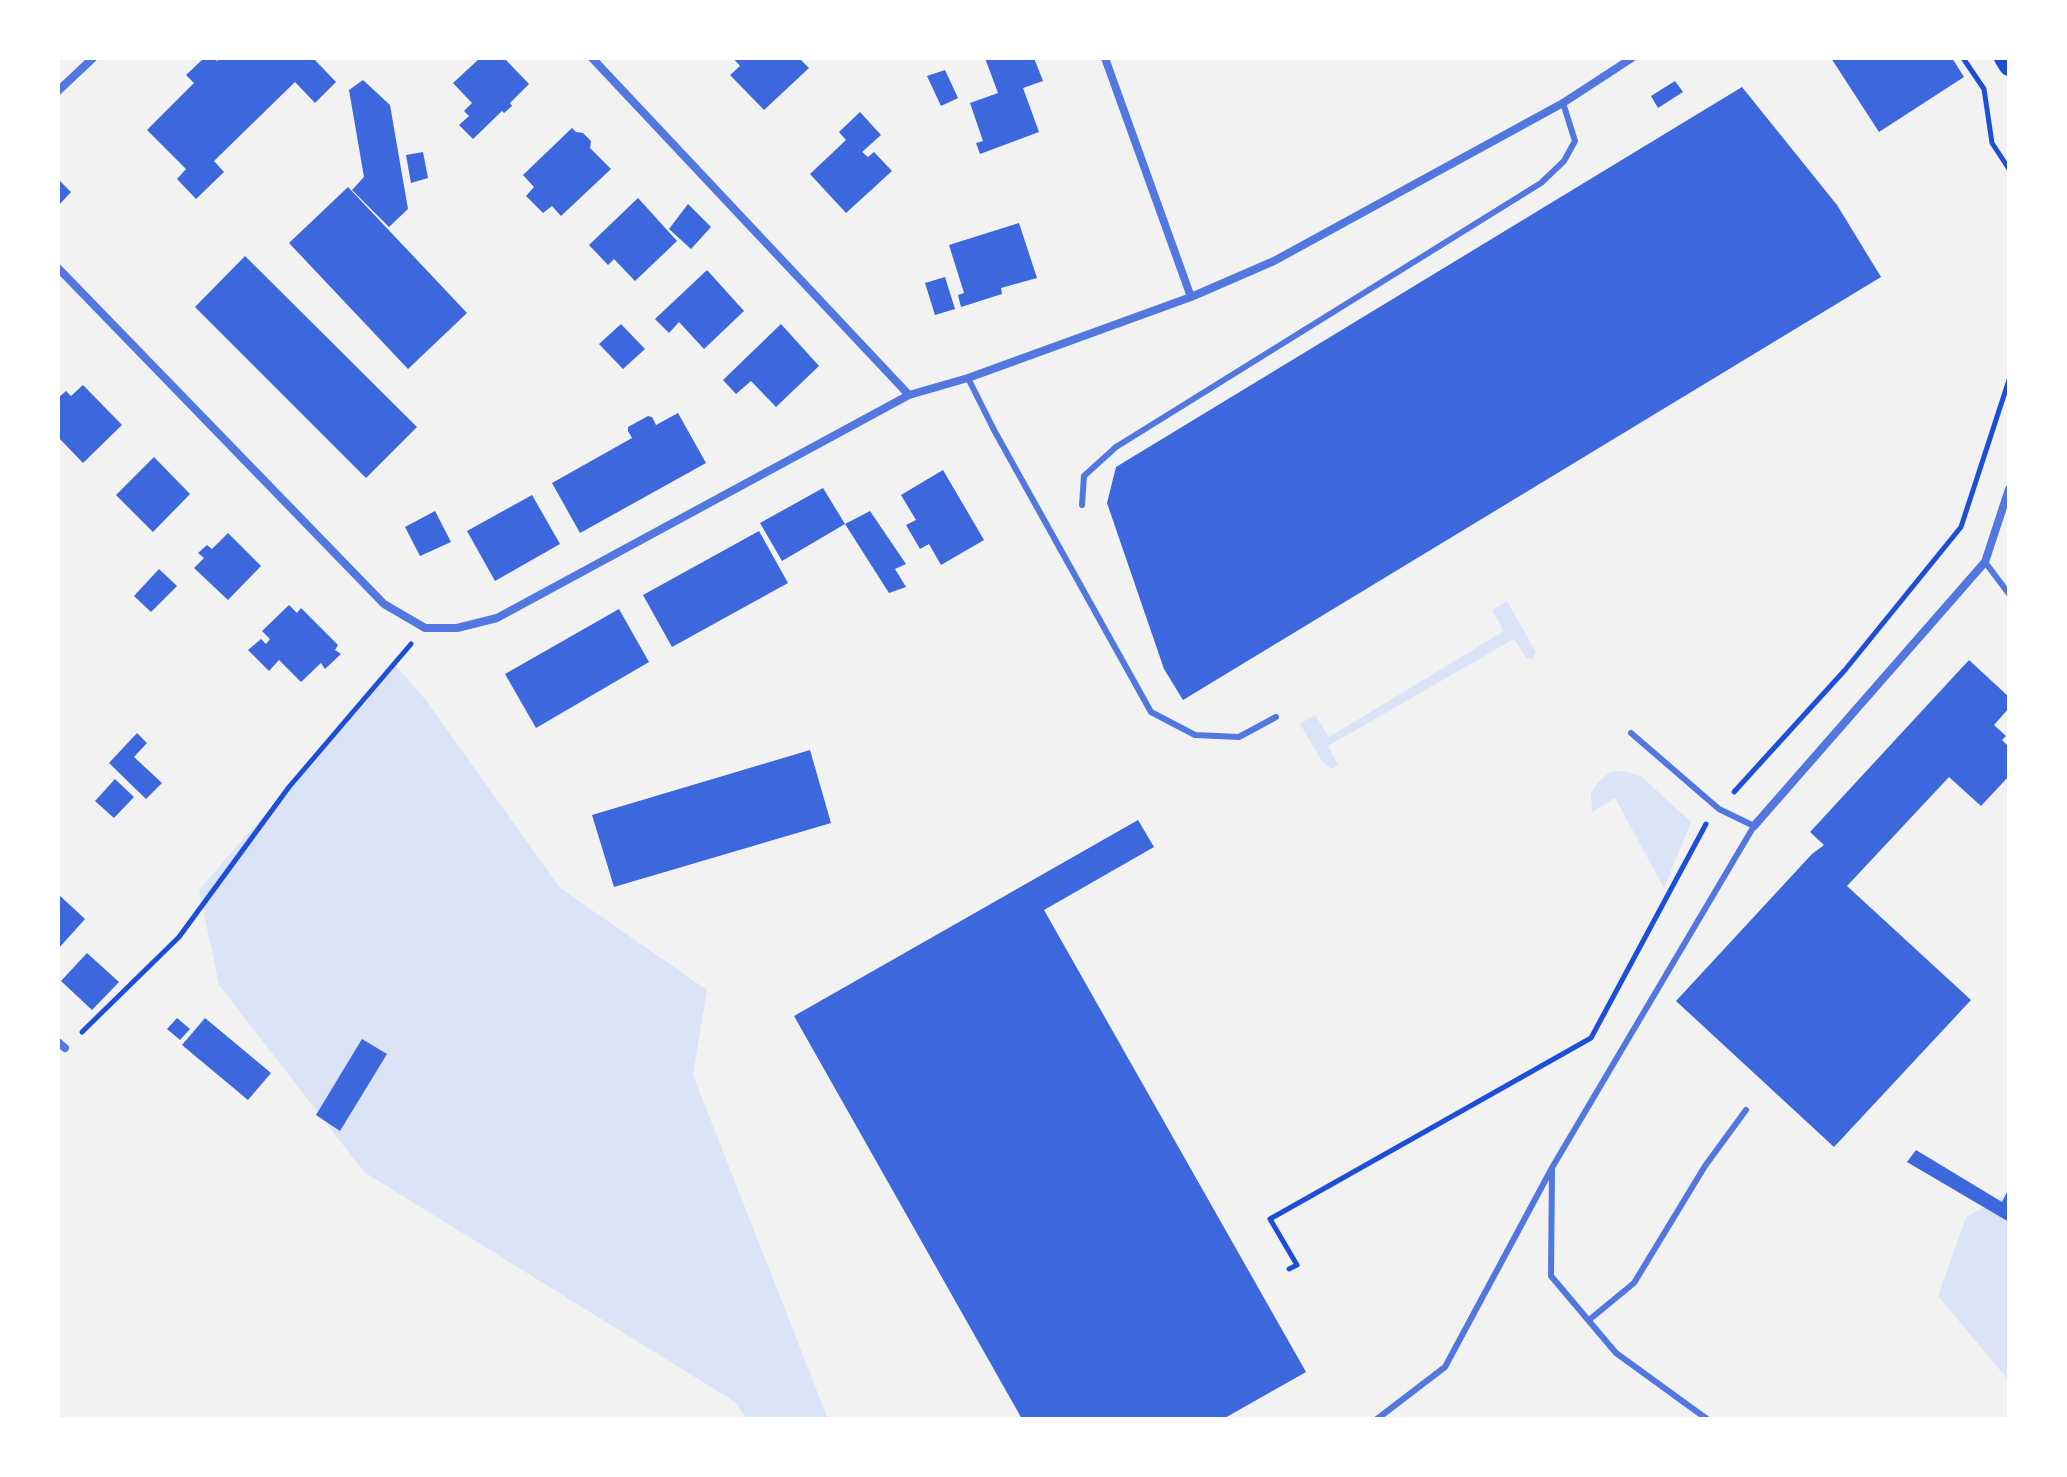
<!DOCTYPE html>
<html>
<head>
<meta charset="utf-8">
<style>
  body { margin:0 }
  #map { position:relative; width:2067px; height:1477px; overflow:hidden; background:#f2f2f2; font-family:Montserrat,sans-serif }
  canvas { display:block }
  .frame { position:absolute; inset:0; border:60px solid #fff; pointer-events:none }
</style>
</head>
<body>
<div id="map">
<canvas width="2067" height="1477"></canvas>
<div class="frame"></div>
</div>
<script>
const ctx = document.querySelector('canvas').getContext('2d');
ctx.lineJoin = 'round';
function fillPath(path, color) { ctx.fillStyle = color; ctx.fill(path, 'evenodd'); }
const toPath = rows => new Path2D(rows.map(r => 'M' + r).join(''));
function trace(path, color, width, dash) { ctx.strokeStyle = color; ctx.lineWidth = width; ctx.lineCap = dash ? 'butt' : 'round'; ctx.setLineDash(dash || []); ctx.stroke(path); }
fillPath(toPath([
  [1507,601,1536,652,1533,659,1526,658,1514,639,1328,746,1338,765,1331,769,1323,763,1300,724,1315,715,1329,737,1504,631,1492,610],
  [395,665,425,699,560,888,707,990,693,1075,828,1419,747,1419,735,1402,364,1172,219,985,199,890],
  [1624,771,1642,777,1691,822,1664,888,1615,798,1592,812,1591,793,1598,782,1610,772],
  [2009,1193,2009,1381,1938,1296,1966,1217]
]), '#dbe4f7');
fillPath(toPath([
  [204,58,214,58,217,61,220,58,313,58,336,82,315,103,295,82,214,161,224,172,196,199,177,179,186,169,147,130,194,83,186,75],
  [480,58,504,58,529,84,510,103,512,106,504,113,502,111,473,139,459,125,469,116,464,111,472,103,453,83],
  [733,58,799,58,809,68,764,110,730,75,740,66],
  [985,58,1034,58,1043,81,1023,88,1039,132,980,154,976,143,983,141,970,103,998,93],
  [1831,58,1952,58,1964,77,1879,132],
  [945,70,958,98,941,106,927,76],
  [363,80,390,105,408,209,389,227,352,190,364,177,349,90],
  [1675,81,1683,92,1658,108,1651,96],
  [1742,87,1837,205,1881,277,1183,700,1164,669,1107,503,1116,467],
  [860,112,881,135,862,152,868,157,874,152,892,171,846,213,810,174,846,140,839,132],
  [572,128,576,132,583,133,591,141,590,148,611,169,561,216,552,206,543,213,526,196,534,187,523,175],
  [423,152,428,178,411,183,406,155],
  [58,179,71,192,58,206],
  [348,187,467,313,408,369,289,243],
  [638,198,677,241,635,281,614,259,608,265,589,245],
  [688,204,711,227,691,249,669,229],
  [1019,223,1037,278,1001,288,1002,294,961,307,958,295,964,293,949,245],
  [245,256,417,427,366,478,195,307],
  [707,270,744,311,704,349,679,322,669,333,655,319],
  [945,277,955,309,935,315,925,283],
  [621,324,645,349,623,369,599,344],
  [781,324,819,366,776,407,751,381,736,394,723,380],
  [83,385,122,425,83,463,58,437,58,398,66,391,71,396],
  [678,413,706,463,580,533,552,483,632,438,628,431,628,427,648,416,652,417,656,425],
  [154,457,190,494,153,532,116,495],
  [943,470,984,540,941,565,929,544,920,549,906,525,916,520,901,495],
  [823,488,845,524,870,511,906,564,895,569,906,587,889,593,845,524,782,561,760,523],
  [532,495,560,544,495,581,467,531],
  [435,511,451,542,420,556,405,527],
  [759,531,788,583,672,647,643,595],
  [228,533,261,566,228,600,194,568,204,558,198,553,207,545,212,549],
  [159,569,177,586,151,612,134,596],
  [289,605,297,613,301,608,338,645,335,650,341,654,325,669,321,663,301,682,279,660,269,671,248,650,261,639,266,644,270,639,262,631],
  [619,609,649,662,536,728,505,674],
  [1969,660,2009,697,2009,708,1994,725,2006,736,2002,740,2009,747,2009,776,1981,806,1949,777,1847,886,1971,1000,1834,1147,1676,1001,1812,854,1824,845,1810,832],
  [137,733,147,743,134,757,162,783,146,799,109,763],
  [810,750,831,823,614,887,592,815],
  [115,779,134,797,114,818,95,801],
  [1138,820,1154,847,1044,910,1306,1372,1223,1419,1022,1419,794,1016],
  [58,894,85,919,58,949],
  [87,953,119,982,92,1010,61,981],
  [177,1018,190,1029,180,1040,167,1029],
  [205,1018,271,1073,248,1100,182,1045],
  [362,1039,387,1054,340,1131,316,1115],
  [1916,1150,2002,1202,2009,1188,2009,1222,1907,1162]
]), '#3d67dc');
trace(toPath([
  [1963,58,1984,89,1992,143,2009,169],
  [1734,792,1845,670,1961,527,2009,380],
  [82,1032,179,937,289,787,411,644],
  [1289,1269,1297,1265,1270,1219,1591,1038,1706,824]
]), '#1d4ed8', 5);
trace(toPath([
  [968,378,994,430,1151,712,1195,735,1239,737,1276,717],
  [1082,505,1084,476,1116,447,1541,183,1564,161,1575,141,1563,103],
  [1985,562,2009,594],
  [1552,1170,1551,1276,1616,1353,1707,1419],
  [1589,1320,1634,1283,1705,1166,1746,1110],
  [1377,1419,1445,1367,1553,1166,1754,826,1719,809,1631,733]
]), '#5277de', 6);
trace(toPath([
  [592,58,909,395],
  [1105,58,1191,297],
  [58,91,93,58],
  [58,268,384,604,425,628,457,628,497,618,909,395,968,378,1191,297,1274,261,1563,103,1632,58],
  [1754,826,1985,562,2009,489],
  [58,1042,65,1048]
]), '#5277de', 8);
trace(toPath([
  [2004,58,2009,66]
]), '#1d4ed8', 20);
</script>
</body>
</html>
